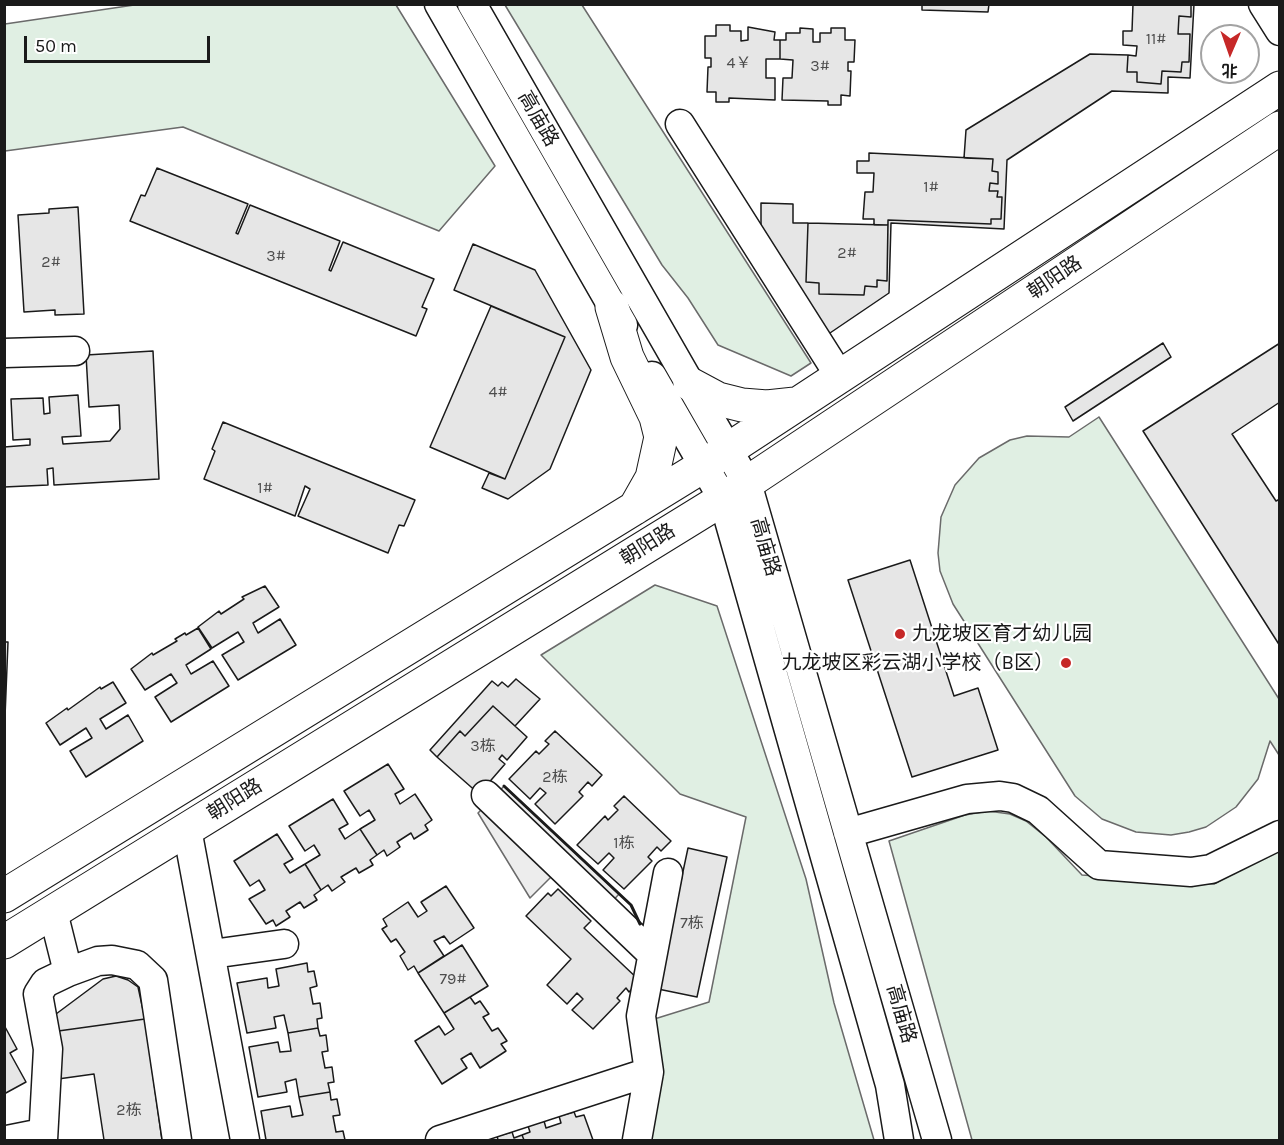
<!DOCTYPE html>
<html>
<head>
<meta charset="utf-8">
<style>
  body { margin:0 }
  #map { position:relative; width:1284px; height:1145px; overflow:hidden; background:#fff; font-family:Karla,"Noto Sans SC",sans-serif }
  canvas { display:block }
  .frame { position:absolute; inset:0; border:6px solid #1a1a1a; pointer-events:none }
  .north { position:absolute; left:1200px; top:24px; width:60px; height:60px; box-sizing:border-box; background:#fff; border:2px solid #a3a3a3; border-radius:50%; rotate:182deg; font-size:16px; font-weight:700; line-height:24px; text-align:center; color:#1a1a1a }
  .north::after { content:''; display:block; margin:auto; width:21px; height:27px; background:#c62828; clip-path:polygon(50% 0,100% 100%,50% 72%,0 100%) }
  .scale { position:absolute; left:24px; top:36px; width:186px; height:27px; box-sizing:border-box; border:3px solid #1a1a1a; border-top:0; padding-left:8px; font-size:18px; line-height:21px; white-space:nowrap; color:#1a1a1a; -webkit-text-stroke:4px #fff; paint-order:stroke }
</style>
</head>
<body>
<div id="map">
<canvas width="1284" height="1145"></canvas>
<div class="frame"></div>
<div class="north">北</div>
<div class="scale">50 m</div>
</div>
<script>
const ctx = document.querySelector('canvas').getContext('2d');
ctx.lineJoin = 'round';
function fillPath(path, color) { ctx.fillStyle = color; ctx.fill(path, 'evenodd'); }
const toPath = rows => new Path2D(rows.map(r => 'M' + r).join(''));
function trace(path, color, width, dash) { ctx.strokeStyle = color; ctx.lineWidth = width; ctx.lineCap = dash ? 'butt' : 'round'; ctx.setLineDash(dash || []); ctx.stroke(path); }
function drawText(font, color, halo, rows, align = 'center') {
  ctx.font = font + ' Karla,"Noto Sans SC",sans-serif'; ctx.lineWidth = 4.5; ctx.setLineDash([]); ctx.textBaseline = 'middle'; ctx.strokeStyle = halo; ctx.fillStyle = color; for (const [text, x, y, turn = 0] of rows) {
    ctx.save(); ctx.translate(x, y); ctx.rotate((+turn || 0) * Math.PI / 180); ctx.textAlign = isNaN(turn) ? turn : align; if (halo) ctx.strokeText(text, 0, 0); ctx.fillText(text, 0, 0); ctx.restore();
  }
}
const green = toPath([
  [141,4,396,5,495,166,439,231,183,127,5,151,5,24,141,4],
  [505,5,582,5,811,363,791,376,718,345,688,298,662,265,505,5],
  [1099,417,1279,699,1279,755,1270,741,1258,779,1236,807,1206,827,1189,832,1171,835,1136,832,1102,819,1075,796,953,604,940,571,938,553,941,517,955,485,979,458,1010,440,1027,436,1069,437,1099,417],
  [655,585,717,606,806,879,834,1003,874,1140,645,1140,648,1021,709,1002,746,817,680,794,541,655,655,585],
  [988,811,1010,814,1026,821,1046,837,1082,875,1214,884,1279,846,1279,1140,972,1140,889,841,965,815,988,811]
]);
fillPath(green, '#e0efe3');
trace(green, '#6a6a6a', 1.5);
const parking = toPath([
  [504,786,619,894,610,904,495,796,504,786],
  [486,805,556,872,530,898,478,813,486,805]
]);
fillPath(parking, '#ededed');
trace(parking, '#6a6a6a', 1.5);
const building = toPath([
  [922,4,989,4,988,12,922,10,922,4],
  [1133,4,1191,4,1191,17,1179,16,1178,34,1190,34,1189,62,1182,62,1181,72,1162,71,1161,84,1137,82,1137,72,1127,72,1128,55,1136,56,1137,46,1123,45,1123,31,1132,31,1133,4],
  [1191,4,1194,4,1190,78,1168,77,1168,93,1112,91,1007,160,1004,229,891,223,889,293,827,335,761,232,761,203,793,204,793,223,808,223,806,282,819,283,819,294,864,295,865,286,877,287,877,280,887,281,888,220,991,224,991,219,1001,219,1002,197,997,197,998,191,989,191,990,183,998,184,998,172,992,171,993,159,964,158,966,130,1090,54,1128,55,1127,72,1137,72,1137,82,1161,84,1162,71,1181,72,1182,62,1189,62,1190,34,1178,34,1179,16,1191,17,1191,4],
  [716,25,730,25,730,31,741,31,741,41,748,40,748,27,775,32,774,40,780,40,780,59,766,59,766,78,775,78,775,100,729,98,729,102,716,102,716,92,707,92,708,67,711,67,711,58,705,58,705,36,716,36,716,25],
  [800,28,813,29,813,42,820,42,820,33,831,33,831,28,845,28,845,40,855,40,854,62,848,62,848,71,851,71,850,96,841,95,841,105,828,105,828,101,782,100,783,78,792,78,793,60,780,59,780,40,786,40,786,33,800,33,800,28],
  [869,153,993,159,992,171,998,172,998,184,990,183,989,191,998,191,997,197,1002,197,1001,219,991,219,991,224,888,220,888,225,874,225,874,219,863,219,865,192,873,192,874,173,857,173,857,161,869,161,869,153],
  [157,168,248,204,236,233,238,234,250,205,340,241,329,270,331,271,343,242,434,279,422,307,427,309,416,336,130,221,141,195,145,196,157,168],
  [78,207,84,314,55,315,55,310,24,312,18,215,49,213,49,209,78,207],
  [808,223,888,225,887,281,877,280,877,287,865,286,864,295,819,294,819,283,806,282,808,223],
  [473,244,535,270,591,370,550,469,508,499,482,488,489,473,505,479,565,337,454,290,473,244],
  [491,306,565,337,505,479,430,447,491,306],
  [1163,343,1171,357,1073,421,1065,407,1163,343],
  [1280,343,1280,402,1232,434,1276,501,1280,499,1280,646,1143,431,1280,343],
  [153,351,159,479,54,485,53,468,47,469,48,485,4,487,4,447,30,445,30,439,13,440,11,399,43,398,44,414,50,413,49,397,78,395,81,436,62,437,63,444,110,441,120,429,119,405,89,407,86,355,153,351],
  [223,422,415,500,404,526,399,525,388,553,298,516,310,489,305,486,295,516,204,479,215,451,212,449,223,422],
  [910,560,954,696,978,688,998,750,912,777,848,580,910,560],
  [265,586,279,607,253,623,258,633,280,619,296,645,238,680,222,655,244,642,238,632,212,648,198,627,219,611,221,614,244,599,242,597,265,586],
  [198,628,211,649,186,665,191,674,213,661,229,686,171,722,155,697,177,683,171,674,145,690,131,669,152,653,153,655,177,641,175,639,185,633,186,635,198,628],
  [4,642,8,642,4,742,4,642],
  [516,679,540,699,515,726,493,706,465,736,460,731,437,757,430,750,492,681,498,686,502,682,508,687,516,679],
  [113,682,126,703,100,719,106,729,128,715,143,741,86,777,70,751,92,738,86,728,60,745,46,723,67,708,68,710,100,687,101,689,113,682],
  [493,706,527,737,507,760,502,755,499,759,505,764,479,794,437,757,460,731,465,736,493,706],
  [555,731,602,775,592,786,588,782,579,792,583,796,555,824,535,804,546,793,540,788,530,799,509,779,536,751,539,754,549,744,545,741,555,731],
  [388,764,404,789,395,794,400,804,415,794,432,820,425,825,428,830,414,839,411,833,397,842,400,847,387,856,384,850,377,855,360,829,375,820,369,810,360,816,344,791,388,764],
  [624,796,671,841,661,851,657,847,648,857,652,861,624,889,603,870,614,858,609,853,598,864,577,845,605,816,608,820,618,810,614,806,624,796],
  [333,799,348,824,339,829,345,839,360,829,377,855,370,860,373,865,359,873,356,868,341,877,345,882,332,891,328,885,321,890,305,864,320,855,314,845,305,851,289,826,333,799],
  [277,834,293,859,284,864,290,873,305,864,321,890,314,895,317,900,304,908,300,902,286,911,290,917,276,926,273,920,266,924,249,899,265,890,259,880,250,886,234,861,277,834],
  [688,848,727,857,697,997,658,989,688,848],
  [446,886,474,928,450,944,444,936,434,941,444,956,418,973,414,966,408,970,400,956,405,952,396,939,391,942,382,929,387,926,383,919,408,902,418,917,427,911,421,902,446,886],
  [558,889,591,921,584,928,640,981,629,992,626,988,617,998,620,1001,593,1029,572,1010,583,999,577,993,567,1004,547,985,571,959,526,916,548,893,551,896,558,889],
  [462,945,488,986,444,1013,418,973,462,945],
  [307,963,308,972,314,971,317,986,310,988,313,1004,320,1003,322,1018,317,1019,318,1028,288,1033,284,1015,274,1017,276,1028,247,1033,237,983,267,978,268,988,279,986,276,969,307,963],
  [116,976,128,980,138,987,145,1019,51,1032,52,1017,103,979,116,976],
  [470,997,475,1004,480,1001,489,1014,483,1017,492,1031,498,1028,507,1041,501,1044,506,1051,480,1068,471,1053,461,1059,467,1068,442,1084,415,1041,439,1026,445,1035,454,1029,444,1013,470,997],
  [145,1019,162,1140,104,1140,94,1074,58,1079,51,1032,145,1019],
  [4,1025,17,1049,10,1053,26,1082,4,1094,4,1025],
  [318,1028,320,1036,326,1035,328,1051,322,1052,325,1068,332,1067,334,1082,328,1083,330,1092,299,1097,296,1079,285,1082,287,1092,258,1097,249,1047,278,1042,280,1052,291,1051,288,1033,318,1028],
  [330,1092,331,1100,337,1099,340,1115,333,1116,336,1132,343,1131,345,1140,266,1140,261,1111,290,1106,292,1117,303,1115,299,1097,330,1092],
  [574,1112,576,1117,584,1115,593,1140,524,1140,522,1135,530,1132,528,1126,544,1121,546,1128,561,1123,559,1116,574,1112],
  [512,1132,514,1138,522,1135,524,1140,498,1140,497,1136,512,1132]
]);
fillPath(building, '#e6e6e6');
trace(building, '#1a1a1a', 1.5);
const minor = toPath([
  [439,4,623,325],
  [472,4,747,483,937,1140],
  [1263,4,1280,31],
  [680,124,839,375],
  [4,353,75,351],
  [652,376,723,499,890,1085,899,1140],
  [486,795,652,954],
  [187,829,245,1140],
  [848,833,967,799,1000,796,1013,798,1038,810,1099,865,1191,872,1211,869,1280,835],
  [53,912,68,972],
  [212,954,284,944],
  [7,1140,42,1133],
  [43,1140,48,1049,38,994,45,983,68,972,98,961,112,960,137,965,153,980,177,1140],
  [440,1140,649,1072],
  [637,1140,649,1072,641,1016,668,873]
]);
const major = toPath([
  [612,307,627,357,656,417,661,437,652,478,635,508],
  [690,384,718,399,742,405,767,407,795,404],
  [4,896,703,466,1280,88],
  [4,942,723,499,1280,128]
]);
trace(minor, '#1a1a1a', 31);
trace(major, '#1a1a1a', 35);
trace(minor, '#fff', 28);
trace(major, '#fff', 33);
trace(toPath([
  [504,786,631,905,640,924]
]), '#1a1a1a', 3);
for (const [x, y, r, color] of [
  [900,634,6,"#c62828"],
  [1066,663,6,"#c62828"]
]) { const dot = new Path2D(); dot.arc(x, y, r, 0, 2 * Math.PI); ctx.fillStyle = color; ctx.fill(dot); trace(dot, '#fff', 2); }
drawText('16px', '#4d4d4d', null, [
  ["11#",1156,39],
  ["4￥",739,63],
  ["3#",820,66],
  ["1#",931,187],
  ["2#",847,253],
  ["3#",276,256],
  ["2#",51,262],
  ["4#",498,392],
  ["1#",265,488],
  ["3栋",483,746],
  ["2栋",555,777],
  ["1栋",624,843],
  ["7栋",692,923],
  ["79#",453,979],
  ["2栋",129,1110]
]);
drawText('20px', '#1a1a1a', '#fff', [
  ["高庙路",538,119,60],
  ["朝阳路",1055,278,-34],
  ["朝阳路",648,545,-32],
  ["高庙路",765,547,74],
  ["朝阳路",235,800,-32],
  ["高庙路",901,1014,74]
]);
drawText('20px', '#1a1a1a', '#fff', [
  ["九龙坡区育才幼儿园",912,634],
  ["九龙坡区彩云湖小学校（B区）",1054,663,"right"]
], 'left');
</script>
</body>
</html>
